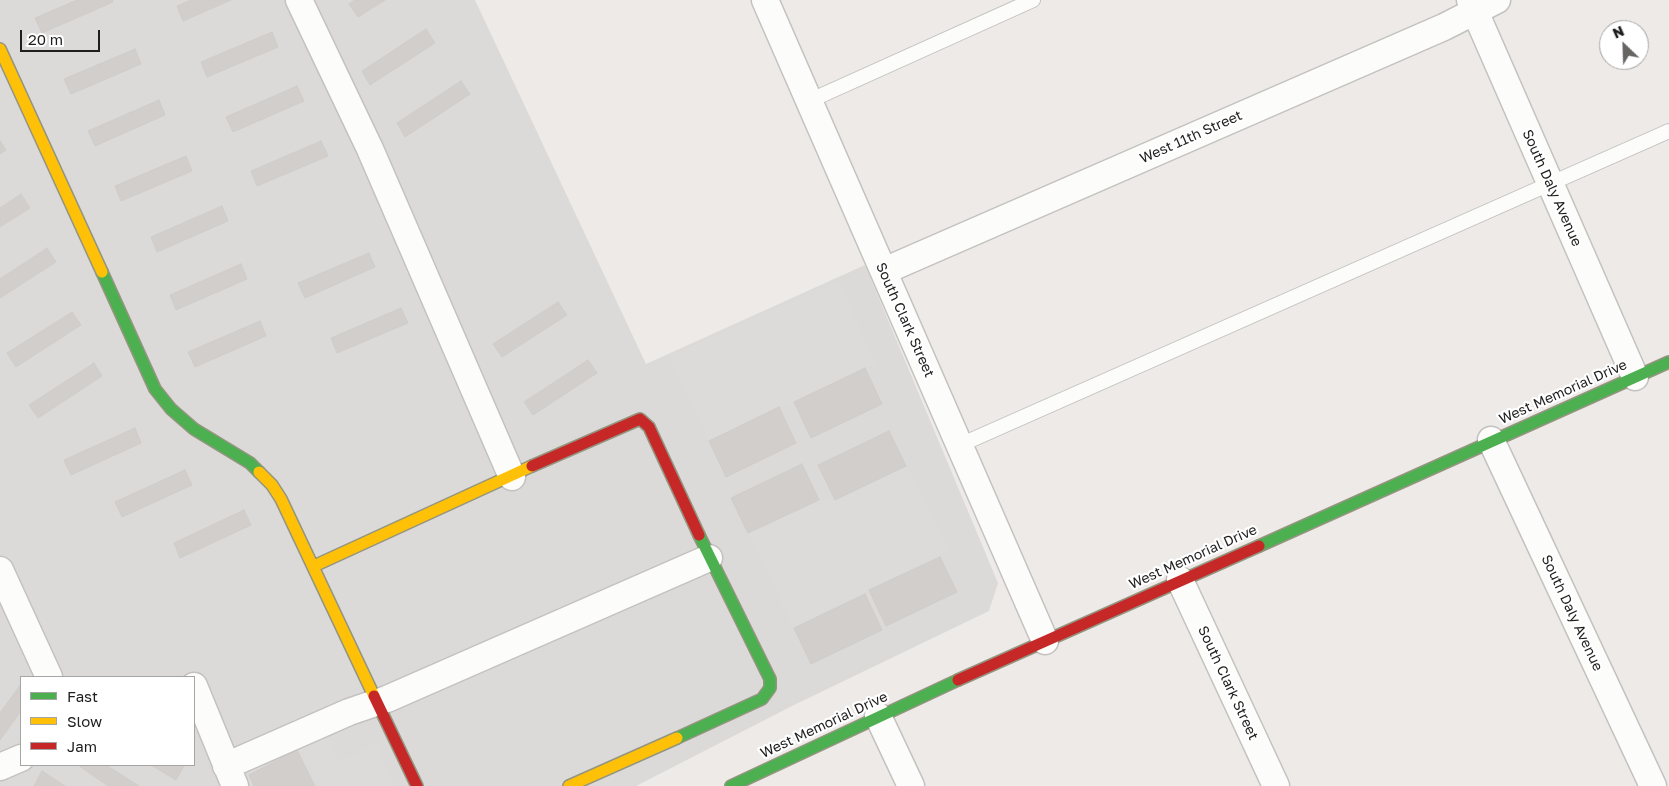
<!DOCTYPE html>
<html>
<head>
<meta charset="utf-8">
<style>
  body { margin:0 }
  #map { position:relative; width:1669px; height:786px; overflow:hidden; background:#edeae7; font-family:"Golos Text",sans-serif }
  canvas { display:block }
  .legend { position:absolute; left:20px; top:676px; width:175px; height:90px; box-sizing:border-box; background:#fff; border:1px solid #a5a5a5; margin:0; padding:6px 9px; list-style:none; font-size:15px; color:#1e1e1e }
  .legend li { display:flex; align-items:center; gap:10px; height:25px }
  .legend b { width:25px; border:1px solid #a5a5a5 }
  .north { position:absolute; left:1599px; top:20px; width:50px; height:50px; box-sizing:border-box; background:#fff; border:1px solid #a5a5a5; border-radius:50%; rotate:336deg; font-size:14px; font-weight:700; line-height:20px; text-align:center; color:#1e1e1e }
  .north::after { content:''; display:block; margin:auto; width:18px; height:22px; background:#666564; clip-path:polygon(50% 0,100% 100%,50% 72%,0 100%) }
  .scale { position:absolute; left:20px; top:30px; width:80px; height:22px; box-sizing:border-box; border:2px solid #1e1e1e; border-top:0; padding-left:6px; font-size:15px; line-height:18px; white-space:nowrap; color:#1e1e1e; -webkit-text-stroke:4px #fff; paint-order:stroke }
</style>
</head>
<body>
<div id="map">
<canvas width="1669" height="786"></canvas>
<ul class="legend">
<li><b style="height:6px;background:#4caf50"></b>Fast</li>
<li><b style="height:6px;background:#ffc107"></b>Slow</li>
<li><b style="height:6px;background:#c62828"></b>Jam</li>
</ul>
<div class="north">N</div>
<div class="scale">20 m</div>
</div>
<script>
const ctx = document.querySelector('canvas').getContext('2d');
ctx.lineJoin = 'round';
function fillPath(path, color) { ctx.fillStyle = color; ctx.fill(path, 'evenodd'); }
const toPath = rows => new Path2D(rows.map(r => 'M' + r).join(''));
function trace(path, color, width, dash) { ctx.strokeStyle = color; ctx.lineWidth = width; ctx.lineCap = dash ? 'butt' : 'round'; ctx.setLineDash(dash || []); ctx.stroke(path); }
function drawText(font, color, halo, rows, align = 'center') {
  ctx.font = font + ' "Golos Text",sans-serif'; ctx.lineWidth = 4.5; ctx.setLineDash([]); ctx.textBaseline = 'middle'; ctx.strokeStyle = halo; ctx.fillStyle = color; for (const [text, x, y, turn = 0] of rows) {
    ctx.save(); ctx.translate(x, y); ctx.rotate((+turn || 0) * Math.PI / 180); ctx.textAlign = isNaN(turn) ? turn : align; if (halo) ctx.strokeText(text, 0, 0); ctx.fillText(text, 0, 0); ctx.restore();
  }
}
fillPath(toPath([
  [0,0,475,0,646,364,865,265,998,583,989,611,794,705,636,786,0,786],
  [21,677,194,677,194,765,21,765]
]), '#dcdad8');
fillPath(toPath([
  [839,281,877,365,865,368,709,441,669,356],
  [906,466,949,549,793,628,748,533,819,500,835,500],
  [324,723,338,763,377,743,394,786,315,786,292,737]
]), '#dddbda');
const building = toPath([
  [77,0,112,0,113,2,42,33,35,18,77,0],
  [191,0,231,0,183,21,177,6,191,0],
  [355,0,385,0,358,17,349,4,355,0],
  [426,29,435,43,370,85,362,71,426,29],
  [272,32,278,47,207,77,201,62,272,32],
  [135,49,141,64,71,94,64,79,135,49],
  [461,81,470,94,405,137,397,123,461,81],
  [297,86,304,101,233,132,226,117,297,86],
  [159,100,165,115,95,146,88,131,159,100],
  [0,141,6,150,0,154,0,141],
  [321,141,328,156,257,186,251,171,321,141],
  [186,156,192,171,121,201,115,186,186,156],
  [21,194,30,208,0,227,0,208,21,194],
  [222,206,228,221,157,252,151,237,222,206],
  [47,248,56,262,0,298,0,279,47,248],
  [369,253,375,267,305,298,298,283,369,253],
  [241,264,247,279,176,310,170,295,241,264],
  [558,302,567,315,502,357,493,344,558,302],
  [401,308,408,323,337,353,331,338,401,308],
  [72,312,81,325,16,367,7,353,72,312],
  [260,321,266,336,195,367,188,352,260,321],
  [588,360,597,373,533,415,524,402,588,360],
  [94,363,102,376,38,418,29,405,94,363],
  [865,368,882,404,811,438,794,402,865,368],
  [779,407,796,443,726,477,709,441,779,407],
  [135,428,141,443,71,475,64,460,135,428],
  [889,431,906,466,835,500,818,465,889,431],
  [802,464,819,500,748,533,731,498,802,464],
  [185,470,192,485,122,517,115,502,185,470],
  [244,510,251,525,180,558,174,543,244,510],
  [940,557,957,592,886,626,869,590,940,557],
  [865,594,882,630,811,664,794,628,865,594],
  [21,684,21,711,0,740,0,713,21,684],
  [297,750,315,786,254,786,249,775,297,750],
  [78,765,106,765,139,786,108,786,78,765],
  [151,765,183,765,184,766,176,780,151,765],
  [42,771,65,786,34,786,42,771]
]);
fillPath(building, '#d2cecc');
trace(building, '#d0ccc9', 1);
const lane = toPath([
  [809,101,1033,0],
  [960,445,1669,131]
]);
const street = toPath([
  [299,0,370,149,512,477],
  [765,0,1045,641],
  [1470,0,1635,377],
  [884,271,1444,27,1497,0],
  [1491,440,1653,786],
  [0,570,49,677],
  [1180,580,1276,786],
  [194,686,235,786],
  [878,716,911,786],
  [226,766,349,712,387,699,709,558],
  [0,767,21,758]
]);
const fast = toPath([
  [102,272,155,389,171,409,194,429,250,463,259,472],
  [1259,546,1669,362],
  [677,738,762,699,770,688,770,679,699,535],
  [731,786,958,680]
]);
const slow = toPath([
  [0,49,102,272],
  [259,472,272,485,281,499,374,696],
  [314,566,532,466],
  [569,786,677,738]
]);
const jam = toPath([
  [532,466,640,419,649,427,699,535],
  [958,680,1259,546],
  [374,696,417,786]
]);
trace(lane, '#c4c2c1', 16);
trace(street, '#c4c2c1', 29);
trace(fast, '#949580', 14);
trace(slow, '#949580', 14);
trace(jam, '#949580', 14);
trace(lane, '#fcfcfb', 14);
trace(street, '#fcfcfb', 26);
trace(fast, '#4caf50', 11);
trace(slow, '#ffc107', 11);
trace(jam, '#c62828', 11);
drawText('14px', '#1e1e1e', '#fff', [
  ["West 11th Street",1191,137,-24],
  ["South Daly Avenue",1552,188,66],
  ["South Clark Street",905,320,66],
  ["West Memorial Drive",1563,392,-24],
  ["West Memorial Drive",1193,557,-24],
  ["South Daly Avenue",1572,613,65],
  ["South Clark Street",1228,683,65],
  ["West Memorial Drive",824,725,-25]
]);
</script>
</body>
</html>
